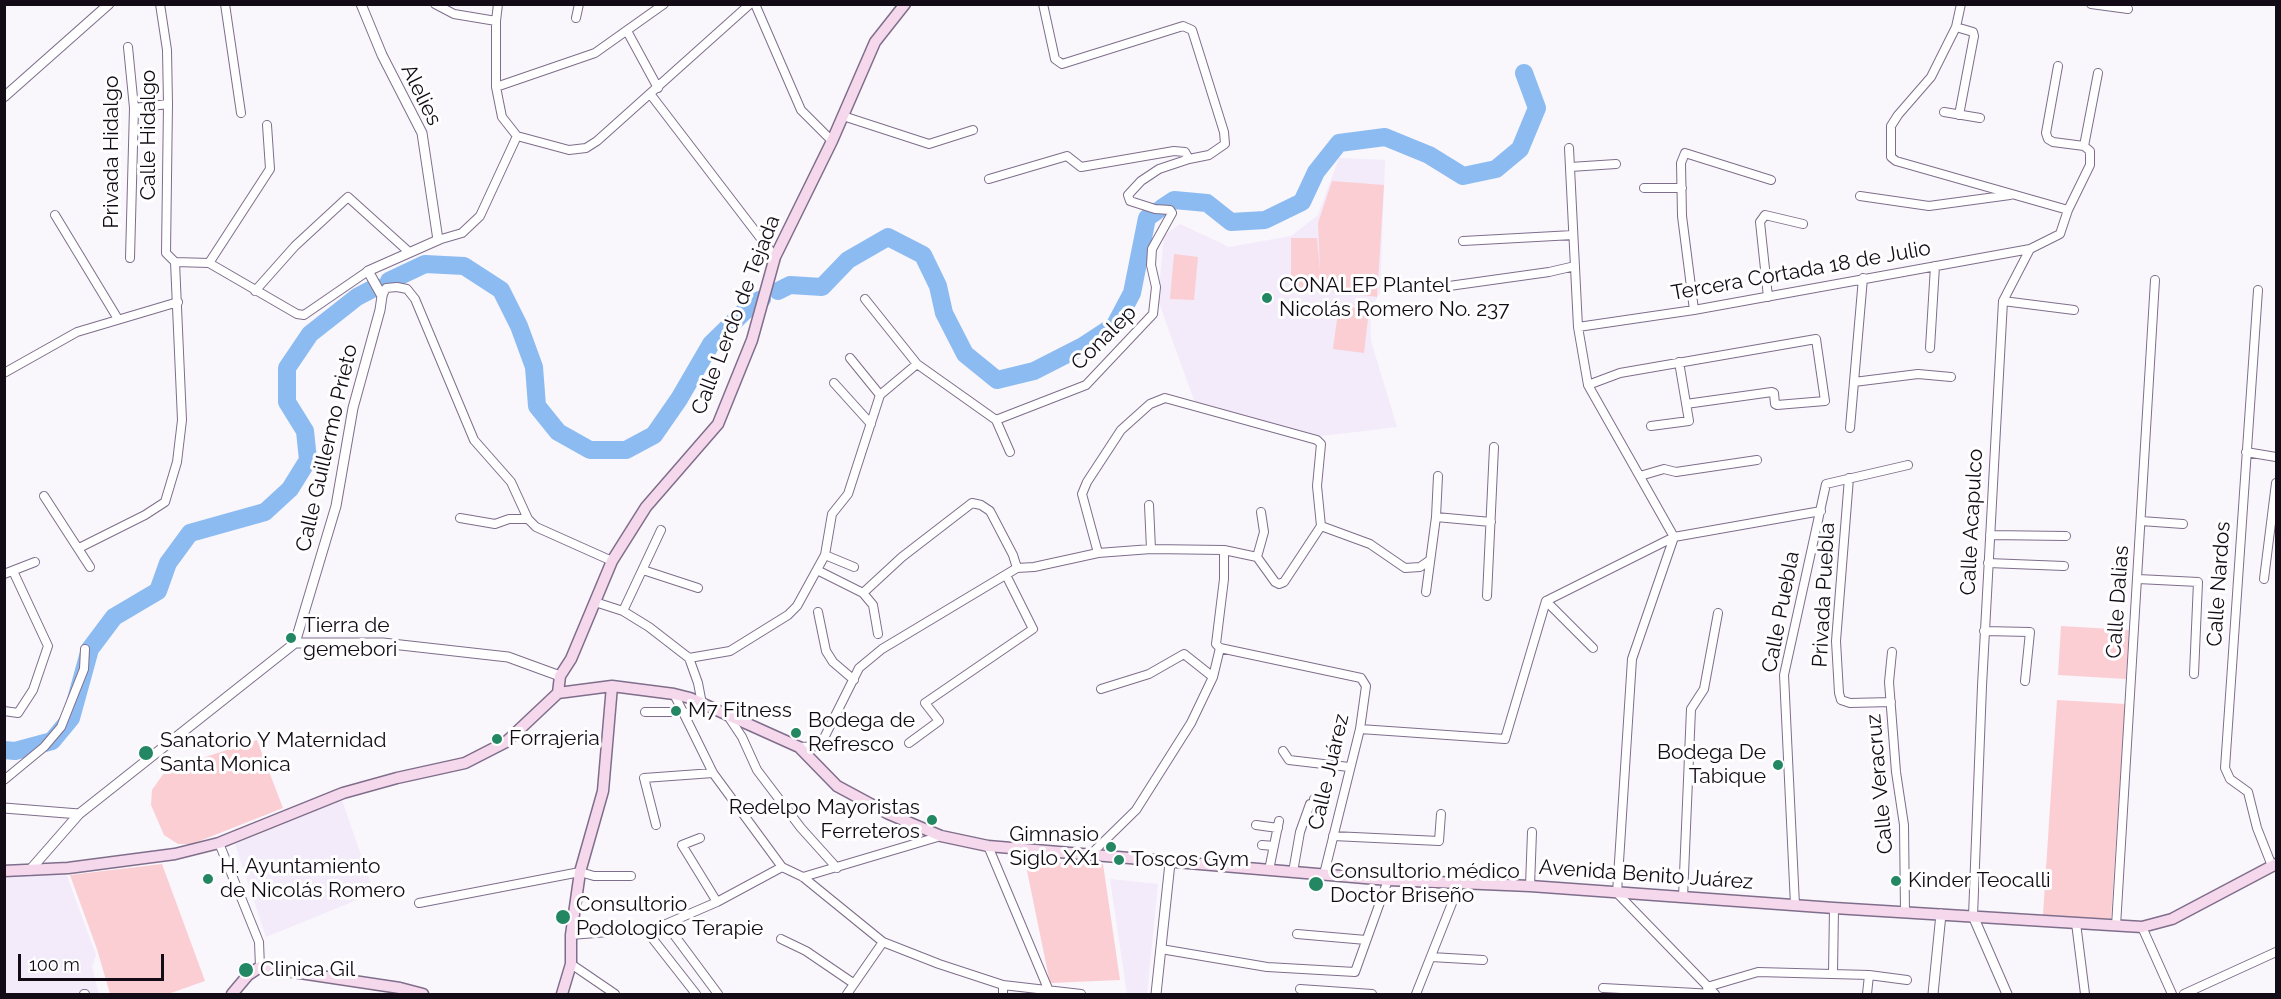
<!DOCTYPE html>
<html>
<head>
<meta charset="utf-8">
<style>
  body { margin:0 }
  #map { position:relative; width:2281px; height:999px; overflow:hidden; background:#f9f6fc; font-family:Raleway,sans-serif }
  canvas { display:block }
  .frame { position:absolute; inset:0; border:6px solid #130c17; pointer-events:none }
  .scale { position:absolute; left:18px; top:954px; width:146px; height:27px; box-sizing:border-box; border:3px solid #130c17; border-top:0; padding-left:8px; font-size:18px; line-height:21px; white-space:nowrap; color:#130c17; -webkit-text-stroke:4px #fff; paint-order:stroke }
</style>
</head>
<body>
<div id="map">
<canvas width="2281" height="999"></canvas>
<div class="frame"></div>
<div class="scale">100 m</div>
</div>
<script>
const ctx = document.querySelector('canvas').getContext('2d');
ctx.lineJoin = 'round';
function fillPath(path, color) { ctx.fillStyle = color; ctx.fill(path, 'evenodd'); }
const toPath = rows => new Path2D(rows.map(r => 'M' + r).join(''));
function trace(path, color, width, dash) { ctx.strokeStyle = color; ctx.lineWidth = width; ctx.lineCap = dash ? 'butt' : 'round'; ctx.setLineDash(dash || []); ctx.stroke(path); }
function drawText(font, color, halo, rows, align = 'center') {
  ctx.font = font + ' Raleway,sans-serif'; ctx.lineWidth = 6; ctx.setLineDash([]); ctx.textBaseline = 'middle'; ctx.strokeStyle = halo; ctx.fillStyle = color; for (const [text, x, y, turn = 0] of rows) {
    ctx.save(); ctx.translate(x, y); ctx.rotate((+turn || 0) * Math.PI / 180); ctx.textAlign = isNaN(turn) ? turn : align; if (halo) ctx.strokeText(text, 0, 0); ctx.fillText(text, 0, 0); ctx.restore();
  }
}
fillPath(toPath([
  [1339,158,1385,160,1380,293,1370,310,1371,341,1397,427,1313,437,1195,403,1158,300,1164,236,1180,224,1229,247,1291,236,1318,215],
  [342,800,374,893,266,937,235,844],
  [64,868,96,955,92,967,99,994,5,994,4,871],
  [1110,879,1158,884,1147,994,1127,994]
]), '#f3eafa');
fillPath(toPath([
  [1332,181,1384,185,1377,297,1320,289,1291,289,1291,238,1317,238,1320,272,1318,223],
  [1174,254,1198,257,1194,300,1170,299],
  [1339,305,1369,310,1364,353,1333,349],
  [2061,626,2129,630,2126,679,2058,675],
  [2057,700,2125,704,2111,919,2043,915],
  [257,740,283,808,192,844,178,844,164,835,151,805,152,790,166,770],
  [1025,861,1103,864,1120,980,1050,983],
  [162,864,205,981,168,994,110,994,97,949,70,875]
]), '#fbced3');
trace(toPath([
  [1162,208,1174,200,1207,203,1231,222,1265,220,1302,202,1316,172,1339,143,1385,137,1429,155,1463,176,1496,169,1520,149,1537,108,1524,73],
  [389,281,425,264,464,266,501,290,519,326,534,367,537,406,558,432,590,450,626,450,654,435,679,399,711,344,753,303,762,299],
  [778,291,790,285,822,287,848,260,888,237,923,255,938,286,944,313,965,354,997,380,1034,371,1083,346,1115,325,1132,293,1147,218,1157,211],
  [4,750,15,751,52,741,71,718,90,649,114,617,158,591,168,563,190,533,265,512,290,489,308,460,305,431,287,402,287,368,310,334,357,297,376,287]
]), '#8bbbf1', 18);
const minor = toPath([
  [160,4,167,50,168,104,166,253,175,262],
  [225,4,241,113],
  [435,4,454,14,496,21],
  [498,4,496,21,496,87,502,117,517,136,569,150,586,148,597,141,750,4],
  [755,4,801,110,832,141],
  [1961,4,1956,27,1931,77,1898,115,1891,126,1891,157,1896,161,2068,210],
  [2091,4,2128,9],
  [576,18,579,4],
  [1956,27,1973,32,1974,36,1959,115],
  [627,31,658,88],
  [128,47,134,108,130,258],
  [496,87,595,53,664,4],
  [651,95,775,257],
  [134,108,168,104],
  [1944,112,1980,118],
  [843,116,929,144,973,130],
  [2084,146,2098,73],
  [1569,148,1578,327,1588,385,1674,537,1632,659,1617,893,1715,994],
  [1570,167,1616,164],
  [989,179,1067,156,1081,167,1174,151,1185,152,1189,159],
  [1644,188,1682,188],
  [1860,196,1929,206,2010,195],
  [55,215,118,319],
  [438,240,462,233,480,216,517,136],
  [1463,241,1573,235],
  [175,262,209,263,297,314,304,315,368,271],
  [209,263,270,169,267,125],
  [1442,287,1549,272,1575,266],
  [2258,290,2225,768,2230,779,2248,792,2257,828,2272,866],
  [255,291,295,246,348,197,409,252],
  [382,296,386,288,397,287,407,289,415,299,474,440,511,482,528,519,536,527,612,561],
  [1768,297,1760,222,1765,215,1803,224],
  [865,299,917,364,996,420,1010,452],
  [2003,301,2074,310],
  [1694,310,1682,216,1681,163,1685,153,1771,180],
  [1578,327,1694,310,2030,249],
  [1930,348,1935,266],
  [850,358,880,395],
  [4,373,77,332,178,302],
  [1854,382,1918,374,1951,377],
  [834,383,871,424],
  [1588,385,1620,373,1816,339,1825,401,1777,405,1775,404,1774,393,1772,392,1686,404],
  [996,420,1086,385,1153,314,1156,287,1151,265,1152,249,1172,213,1170,210,1155,209,1130,201,1128,195,1141,181,1159,169,1189,159,1209,155,1225,144,1224,132,1192,30,1183,26,1062,64,1055,59,1043,4],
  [1651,426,1689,421,1679,362],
  [1850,428,1863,278],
  [2246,452,2276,457],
  [1640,476,1664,469,1676,472,1757,460],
  [1849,478,1836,641,1839,693,1841,700,1850,703,1891,702],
  [44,496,90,567],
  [1149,505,1151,549],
  [1436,517,1491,522],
  [460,518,495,524,509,519,528,519],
  [2141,521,2183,524],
  [1321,526,1370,544,1405,568,1420,567,1430,560],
  [1990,535,2066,536],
  [79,548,145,515,165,502,177,462,182,420,175,262],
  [825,555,854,567],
  [1257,557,1264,532,1261,512],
  [1988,563,2064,566],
  [643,570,698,588],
  [817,570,863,593,873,605,878,634],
  [4,574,35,562],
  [2138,579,2198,582,2194,674],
  [2264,579,2276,483],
  [1426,592,1436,517,1438,476],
  [863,593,902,557,972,503,981,505,990,511,1013,555,1017,568],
  [1487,596,1494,447],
  [1546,601,1593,648],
  [595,602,623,611,649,627,689,658,698,683,702,704],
  [623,611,661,530],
  [818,612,826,651,833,662,854,680],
  [1984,631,2030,632,2025,681],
  [1220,648,1361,678,1366,686,1360,729,1324,874],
  [1892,652,1889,682,1896,772,1904,825,1905,912],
  [689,658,730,651,788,615,797,606,825,555,832,514,848,494,880,395,917,364],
  [1101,689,1149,674,1184,654,1213,677],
  [674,694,713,773,782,867,803,877,883,942,939,964,1003,985,1081,994],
  [4,711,18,713,33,690,48,646,13,571],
  [645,712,684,712],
  [728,716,742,737,757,770,801,828,837,868],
  [1360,729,1505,739,1546,601,1674,537,1821,511],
  [909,743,939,721,925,703,1033,629,1006,575],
  [799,747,820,746,859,668,882,649,1017,568,1034,567,1098,553,1151,549,1224,550,1257,557,1275,582,1279,584,1284,582,1321,526,1317,486,1321,444,1317,440,1165,398,1150,404,1121,430,1087,482,1082,494,1098,553],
  [1283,751,1289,760,1349,767],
  [4,780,44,747,61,727,84,669,85,649],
  [656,825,644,778,713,773],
  [1256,825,1278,828],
  [1333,836,1439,841,1441,814],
  [700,838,682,845,717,902],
  [219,843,259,942,260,967],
  [1262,845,1274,846],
  [988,846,1049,991],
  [1089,856,1136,810,1191,723,1213,677,1220,648,1216,644,1224,579,1224,550],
  [1269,870,1279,821],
  [1293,872,1300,832,1310,804,1314,804,1314,799,1324,799,1325,790],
  [803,877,941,836],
  [1530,886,1532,832],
  [1683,898,1691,709,1704,689,1718,613],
  [419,903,580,872,594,876,631,876],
  [1795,905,1784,675,1826,484,1908,465],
  [1973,916,1982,686,2003,301,2030,249,2060,234,2068,210,2090,165,2090,151,2084,146,2053,142,2048,139,2046,133,2058,66],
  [2076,923,2085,994],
  [666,924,718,994],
  [2116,926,2155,280],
  [2142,927,2172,994],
  [645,929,696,994],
  [1297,934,1366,940],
  [571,935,645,929,666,924,717,902,782,867],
  [781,939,806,951,853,983],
  [1161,949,1267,967,1355,972,1388,880],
  [1431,957,1483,960],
  [571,964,615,994],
  [1833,973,1834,908],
  [1707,987,1758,972,1869,975,1907,980],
  [1603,988,1714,994],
  [1300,989,1372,994],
  [84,994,85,994],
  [847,994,883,942],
  [1003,994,1003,985],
  [1416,994,1460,883],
  [1867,994,1869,975],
  [2184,994,2276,952]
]);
const tertiary = toPath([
  [4,97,109,4],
  [295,643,383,643,508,657,560,676],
  [4,808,79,814],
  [30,870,79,814,295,643,336,506,353,408,380,310,382,296,368,271,438,240,422,133,382,55,361,4],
  [1973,916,2007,994],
  [1156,994,1170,863],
  [1933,994,1941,914]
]);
const secondary = toPath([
  [558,693,560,676,571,659,612,561,646,507,718,424,752,340,775,257,832,141,875,42,905,4],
  [4,871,68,868,175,854,219,843,343,793,397,778,465,763,506,742,558,693,612,686,674,694,690,698,799,747,837,786,889,814,941,836,988,846,1388,880,1530,886,1834,908,2142,927,2172,919,2276,864],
  [232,994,248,975,260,967,400,988,423,994],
  [562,994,571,964,571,935,580,872,603,791,612,686]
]);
trace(minor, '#7f6e8b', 10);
trace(tertiary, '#7f6e8b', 11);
trace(secondary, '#7f6e8b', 13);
trace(minor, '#fff', 8);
trace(tertiary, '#fff', 9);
trace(secondary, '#f6d8ec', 10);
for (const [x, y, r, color] of [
  [1267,298,6,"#228762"],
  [291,638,6,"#228762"],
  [676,711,6,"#228762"],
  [796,733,6,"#228762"],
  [497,739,6,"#228762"],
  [146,753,8,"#228762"],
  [1778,765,6,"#228762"],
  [932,820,6,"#228762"],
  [1111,847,6,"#228762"],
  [1119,860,6,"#228762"],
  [208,879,6,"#228762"],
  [1896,881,6,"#228762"],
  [1316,884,8,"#228762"],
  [563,917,8,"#228762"],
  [246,970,8,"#228762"]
]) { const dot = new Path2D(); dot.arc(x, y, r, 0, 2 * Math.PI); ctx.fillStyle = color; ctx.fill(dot); trace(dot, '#fff', 2); }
drawText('21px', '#130c17', '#fff', [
  ["Alelies",421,95,64],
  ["Calle Hidalgo",149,135,-90],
  ["Privada Hidalgo",112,152,-90],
  ["Tercera Cortada 18 de Julio",1801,271,-10],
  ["Calle Lerdo de Tejada",736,315,-69],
  ["Conalep",1104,338,-45],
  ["Calle Guillermo Prieto",327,448,-77],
  ["Calle Acapulco",1972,522,-87],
  ["Calle Nardos",2219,584,-86],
  ["Privada Puebla",1824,595,-87],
  ["Calle Dalias",2118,602,-86],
  ["Calle Puebla",1781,612,-79],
  ["Calle Juárez",1329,772,-77],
  ["Calle Veracruz",1880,784,-95],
  ["Avenida Benito Juárez",1646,875,4]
]);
drawText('21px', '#130c17', '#fff', [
  ["CONALEP Plantel",1279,286],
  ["Nicolás Romero No. 237",1279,310],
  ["Tierra de",303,626],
  ["gemebori",303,650],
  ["M7 Fitness",688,711],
  ["Bodega de",808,721],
  ["Refresco",808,745],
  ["Forrajeria",509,739],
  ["Sanatorio Y Maternidad",160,741],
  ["Santa Monica",160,765],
  ["Bodega De",1766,753,"right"],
  ["Tabique",1766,777,"right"],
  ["Redelpo Mayoristas",920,808,"right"],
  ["Ferreteros",920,832,"right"],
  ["Gimnasio",1099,835,"right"],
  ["Siglo XX1",1099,859,"right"],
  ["Toscos Gym",1131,860],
  ["H. Ayuntamiento",220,867],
  ["de Nicolás Romero",220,891],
  ["Consultorio médico",1330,872],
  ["Doctor Briseño",1330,896],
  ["Kinder Teocalli",1908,881],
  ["Consultorio",576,905],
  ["Podologico Terapie",576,929],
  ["Clinica Gil",260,970]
], 'left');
</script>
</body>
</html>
